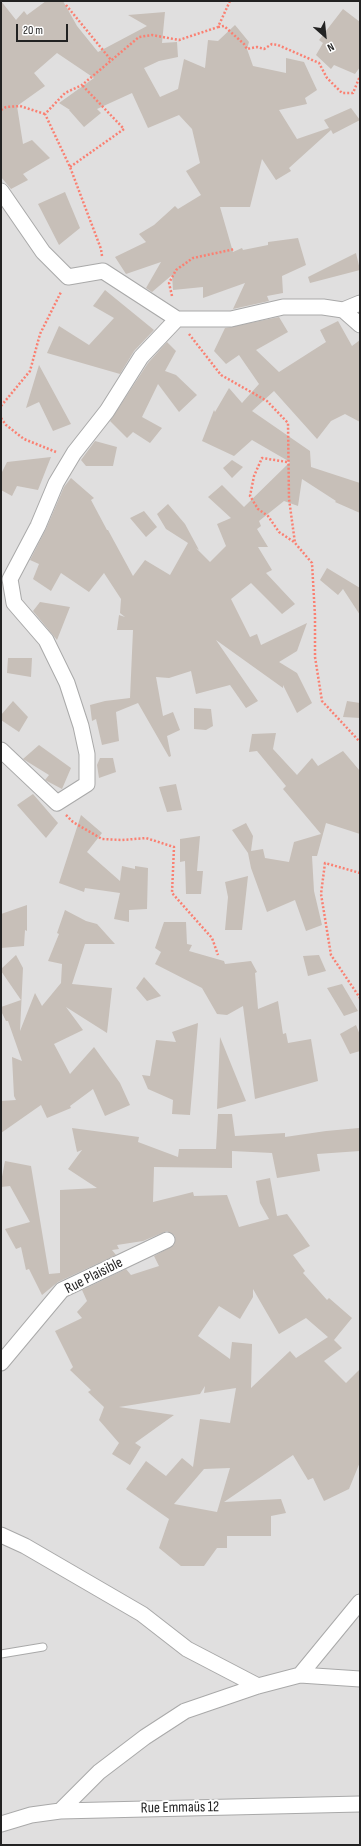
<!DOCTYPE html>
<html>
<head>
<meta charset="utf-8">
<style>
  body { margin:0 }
  #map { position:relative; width:361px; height:1846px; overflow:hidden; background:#f2efe9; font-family:"Sofia Sans Condensed",sans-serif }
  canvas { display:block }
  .frame { position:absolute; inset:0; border:2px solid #222; pointer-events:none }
  .north { position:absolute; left:305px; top:16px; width:40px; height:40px; -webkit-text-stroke:3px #fff; paint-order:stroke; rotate:153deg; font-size:11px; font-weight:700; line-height:16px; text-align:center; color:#222 }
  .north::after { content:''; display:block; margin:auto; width:14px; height:18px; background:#222; clip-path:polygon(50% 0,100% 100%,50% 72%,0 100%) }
  .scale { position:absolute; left:16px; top:24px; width:52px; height:18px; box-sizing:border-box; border:2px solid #222; border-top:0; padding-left:5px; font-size:12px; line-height:14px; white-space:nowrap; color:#222; -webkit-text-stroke:3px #fff; paint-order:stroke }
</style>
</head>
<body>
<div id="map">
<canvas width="361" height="1846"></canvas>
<div class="frame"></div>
<div class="north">N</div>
<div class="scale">20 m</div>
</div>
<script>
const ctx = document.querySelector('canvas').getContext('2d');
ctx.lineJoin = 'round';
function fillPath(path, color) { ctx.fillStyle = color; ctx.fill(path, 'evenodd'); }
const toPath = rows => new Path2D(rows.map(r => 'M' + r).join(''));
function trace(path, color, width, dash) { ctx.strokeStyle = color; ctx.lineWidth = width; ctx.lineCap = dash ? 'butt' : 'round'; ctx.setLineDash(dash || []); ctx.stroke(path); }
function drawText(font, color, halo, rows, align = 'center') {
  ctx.font = font + ' "Sofia Sans Condensed",sans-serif'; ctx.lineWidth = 4; ctx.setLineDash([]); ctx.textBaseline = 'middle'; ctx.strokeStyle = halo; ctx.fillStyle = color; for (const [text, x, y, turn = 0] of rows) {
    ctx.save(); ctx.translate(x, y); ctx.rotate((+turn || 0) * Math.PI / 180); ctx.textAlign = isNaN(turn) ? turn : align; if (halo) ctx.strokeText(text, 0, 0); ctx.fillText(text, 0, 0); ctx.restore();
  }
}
fillPath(toPath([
  [1,1,360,1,360,1845,1,1845]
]), '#e0dfdf');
fillPath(toPath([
  [1,1,16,20,24,11,27,15,46,1,63,1,77,26,98,52,147,26,128,15,165,12,162,43,177,42,178,57,159,61,144,68,160,97,178,89,184,59,205,68,208,40,218,41,235,25,249,42,247,49,253,66,286,73,286,58,304,62,317,90,305,98,307,104,279,110,297,139,329,128,324,120,351,108,360,120,333,134,331,130,289,168,291,171,276,180,262,159,250,207,220,207,233,252,242,248,243,250,268,245,268,242,298,238,306,265,282,276,283,293,267,296,269,301,233,309,245,283,203,298,203,287,173,290,172,275,152,292,146,288,161,262,126,274,115,257,146,242,139,234,154,225,175,206,178,209,201,195,186,171,200,163,192,129,179,115,148,128,132,93,97,109,101,113,84,127,69,110,70,110,59,103,94,78,57,53,34,73,45,86,17,106,23,144,32,140,50,158,23,174,28,180,11,189,1,177],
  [343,9,360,22,360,67,355,74,334,65,331,69,316,55,323,43,319,40],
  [65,192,80,228,59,245,38,204],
  [356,253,360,270,310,283,308,277],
  [105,290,154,330,134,351,120,374,47,353,59,326,89,345,114,318,93,306],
  [279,317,288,332,256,350,279,372,326,342,320,330,338,321,352,346,360,340,360,422,345,414,331,421,317,439,274,391,252,411,310,451,311,467,360,483,360,513,335,502,336,501,302,479,298,506,284,501,259,521,261,526,257,529,268,547,258,547,272,570,266,573,295,604,282,614,251,583,231,599,250,637,257,634,261,645,307,623,297,651,279,662,297,673,312,703,297,713,283,685,283,688,216,640,258,701,246,708,230,685,196,694,191,671,169,678,156,677,163,716,173,712,180,730,167,736,171,756,169,757,138,703,116,712,119,741,102,745,96,719,92,721,90,705,105,701,130,698,133,630,117,630,119,615,125,617,120,613,121,599,104,573,89,592,61,573,51,591,33,579,39,564,30,560,46,529,64,487,71,478,94,498,91,500,107,530,108,530,133,576,145,560,170,575,188,543,166,529,157,514,168,504,185,524,199,550,196,548,210,562,226,546,217,524,231,518,208,497,222,485,244,507,290,462,252,440,234,456,202,441,214,410,215,412,229,388,242,403,259,384,239,355,226,364,214,351,225,328],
  [167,342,176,351,165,371,176,375,197,395,179,412,158,384,142,417,162,428,150,443,133,432,127,438,110,421,148,363],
  [39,365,71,424,53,431,39,402,26,408],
  [95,441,117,447,113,466,86,466,81,460],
  [51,457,38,490,17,486,12,496,1,490,1,474,7,462],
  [232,460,243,467,232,478,223,468],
  [144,511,157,527,146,537,130,518],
  [327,568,360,588,360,615,343,589,338,595,320,580],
  [40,602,70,607,57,640,33,611],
  [8,658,32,658,31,677,7,673],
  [13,701,28,717,19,732,1,720,1,715],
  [347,701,360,703,360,718,343,717],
  [194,708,211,709,213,726,206,730,194,729],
  [276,733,273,749,297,775,312,758,318,766,343,751,360,771,360,834,326,823,317,856,312,856,314,891,322,925,306,931,295,900,267,912,251,868,248,853,232,830,246,823,253,836,251,851,263,849,265,858,289,862,294,842,321,834,283,789,286,786,257,751,249,752,252,734],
  [39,745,71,768,62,789,45,780,49,775,23,759],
  [100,758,113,758,116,772,99,778,97,765],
  [176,784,182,810,167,812,159,787],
  [33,794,58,823,46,838,17,805],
  [81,815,102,833,87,852,120,881,122,866,135,869,135,866,148,868,147,909,129,910,129,922,114,919,120,893,85,888,84,892,59,883],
  [200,836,197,871,203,871,201,894,186,894,185,861,180,862,180,839],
  [248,876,242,930,225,930,228,897,225,882],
  [27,905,27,931,25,930,24,946,1,948,1,914],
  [65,910,86,921,97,924,115,944,85,944,72,984,112,988,107,1033,66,1007,83,1030,54,1044,70,1074,94,1047,120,1083,130,1105,105,1116,93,1089,70,1106,71,1108,47,1118,41,1105,1,1133,1,1101,16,1100,14,1096,12,1057,22,1061,8,1021,6,1021,1,1011,1,1007,21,1000,1,971,1,969,16,955,23,968,20,1031,35,993,42,1006,61,983,62,964,48,961,59,934,57,933],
  [164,922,186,922,187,944,192,945,189,951,224,961,225,964,251,961,257,972,255,973,258,1009,278,1001,283,1034,286,1033,288,1043,311,1039,318,1081,255,1099,243,1006,227,1015,217,1014,202,988,155,964,161,952,155,948],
  [319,955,326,971,308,976,303,956],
  [144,977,161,996,147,1001,136,988],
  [342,984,358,1011,344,1016,327,988],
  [198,1023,190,1115,172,1114,173,1100,148,1089,142,1075,150,1076,156,1040,176,1042,172,1032],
  [356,1025,360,1035,360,1051,350,1054,340,1034],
  [220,1037,246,1101,217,1109],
  [218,1114,232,1114,235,1136,285,1133,285,1137,326,1131,359,1128,360,1151,317,1154,320,1171,277,1178,272,1153,232,1151,232,1168,154,1167,153,1202,193,1192,194,1196,227,1195,239,1227,269,1219,260,1203,256,1181,270,1178,277,1216,287,1214,310,1246,293,1255,305,1271,303,1273,327,1300,329,1298,352,1318,334,1340,342,1348,324,1361,346,1383,360,1369,360,1462,349,1489,324,1501,313,1478,308,1480,293,1455,224,1502,281,1499,286,1513,271,1516,271,1536,227,1536,227,1548,217,1548,204,1566,181,1566,159,1548,169,1519,126,1489,146,1461,166,1476,182,1458,193,1467,200,1419,230,1423,236,1388,204,1393,205,1386,200,1394,119,1407,174,1415,135,1443,141,1447,130,1465,112,1454,119,1443,99,1420,104,1407,88,1392,91,1390,70,1370,73,1367,55,1331,82,1318,77,1312,87,1301,82,1290,126,1269,131,1275,159,1266,154,1256,174,1245,175,1236,167,1231,143,1241,117,1245,119,1249,112,1250,116,1255,58,1282,42,1295,29,1269,26,1270,21,1247,16,1249,5,1229,30,1222,10,1186,1,1187,1,1182,5,1161,31,1166,49,1274,60,1273,60,1190,97,1188,68,1169,82,1150,77,1152,72,1128,139,1137,138,1142,178,1157,179,1149,216,1149],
  [253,1289,279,1334,306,1318,328,1337,296,1358,290,1351,251,1388,252,1344,232,1342,230,1359,198,1336,219,1306,240,1319,253,1297],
  [230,1468,217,1512,174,1504,204,1469]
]), '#c7bfb8');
const service = toPath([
  [1,1654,43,1647]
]);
const minor = toPath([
  [1,191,43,252,68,277,103,271,177,319,231,319,283,307,323,307,343,310,360,325],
  [343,310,360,303],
  [1,750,57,803,87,784,87,754,81,726,67,683,46,640,14,603,10,579,38,526,56,483,74,453,107,411,141,357,177,319],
  [1,1363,62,1290,167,1240],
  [1,1535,25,1546,142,1614,187,1649,258,1686],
  [300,1675,360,1602],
  [60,1811,99,1772,145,1737,185,1711,258,1686,300,1675,360,1679],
  [1,1824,31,1815,60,1811,360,1804]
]);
trace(service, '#a9a9a9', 9);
trace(minor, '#a9a9a9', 17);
trace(toPath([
  [66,5,111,60],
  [218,27,224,26,244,44,247,49,257,47,264,49,272,44,278,45,319,63,327,78,342,93,353,93,360,76],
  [1,110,6,107,20,106,45,114],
  [70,167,124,129,82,85],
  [102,256,101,249,70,167,45,114,65,93,82,85,139,37,152,35,179,40,218,27,230,1],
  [172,296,169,283,176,270,193,258,235,249],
  [189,334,221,375,267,401,288,423,289,499,295,543,312,563,315,616,315,657,322,701,360,742],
  [1,406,30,371,40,334,61,292],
  [1,418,6,425,24,439,56,452],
  [287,462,262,458,254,476,250,496,258,509,268,516,279,532,294,542],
  [66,815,73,822,102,839,122,840,146,838,174,847,172,893,212,938,218,955],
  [360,873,325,863,321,894,331,955,360,998]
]), '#fa8072', 2.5, [2, 2]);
trace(service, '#fff', 7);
trace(minor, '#fff', 15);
drawText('15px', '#222', '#fff', [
  ["Rue Plaisible",94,1276,-27],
  ["Rue Emmaüs 12",180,1808,-1]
]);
</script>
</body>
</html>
